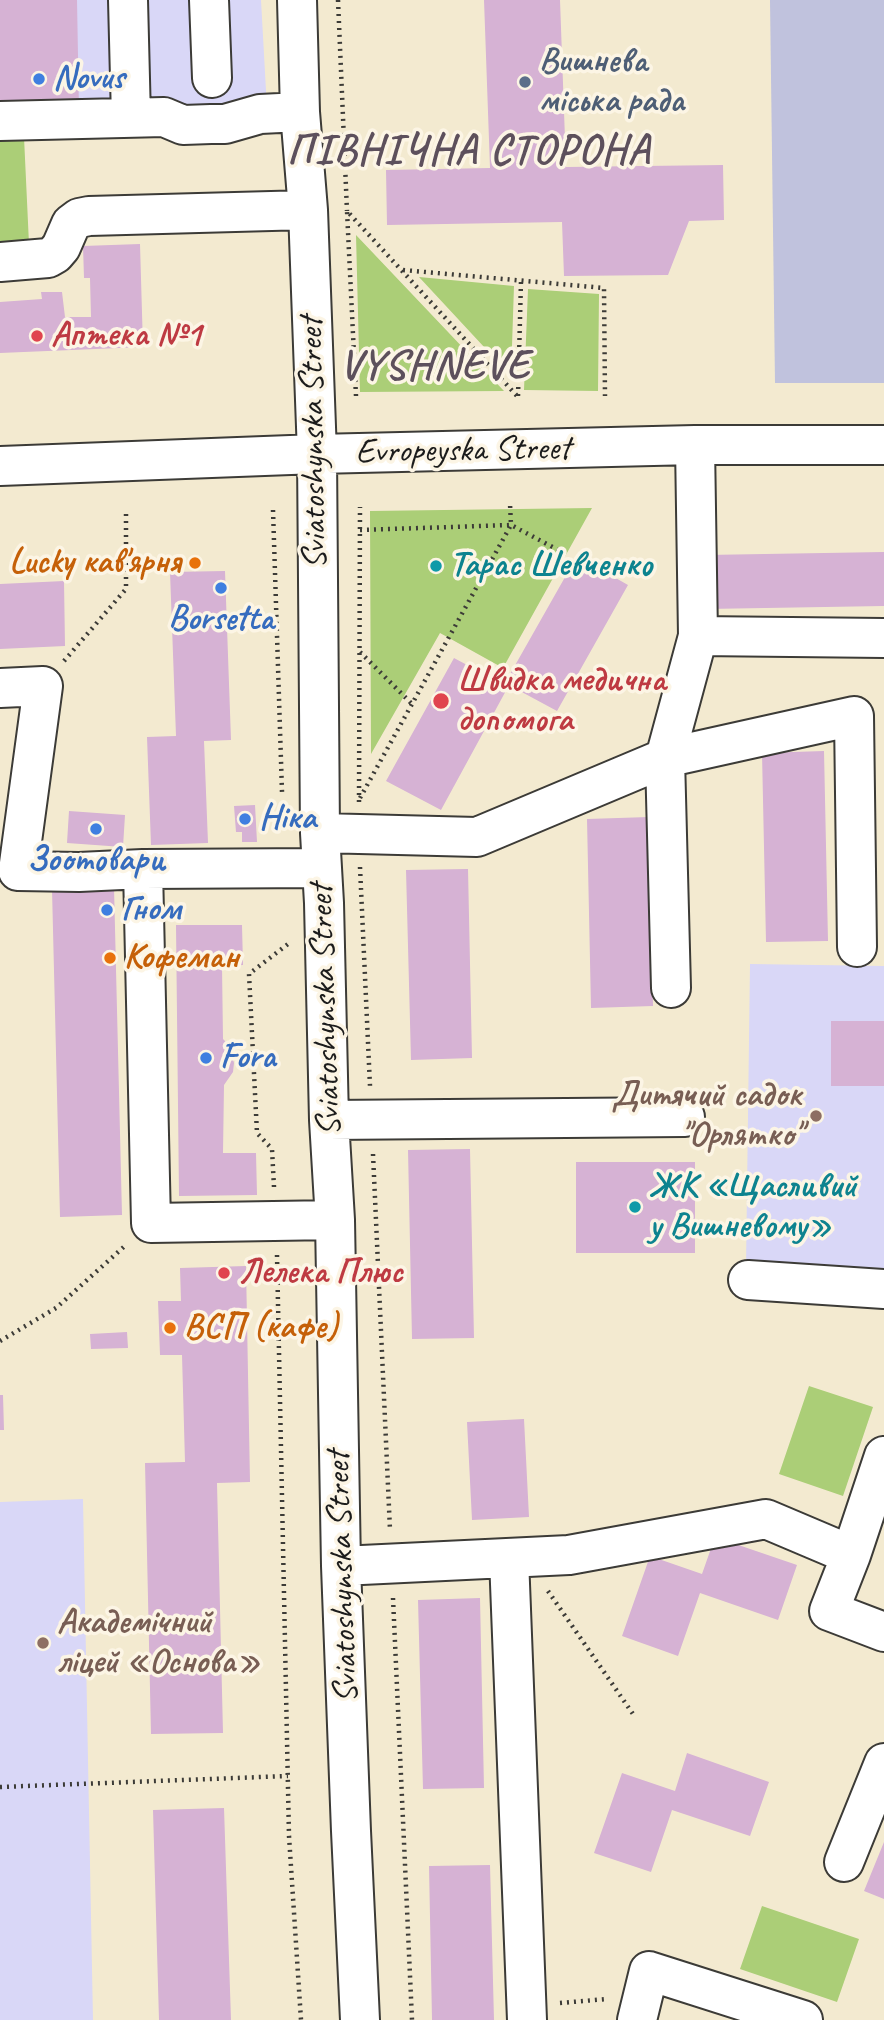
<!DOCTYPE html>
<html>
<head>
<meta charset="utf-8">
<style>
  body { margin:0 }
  canvas { display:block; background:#f3ead0 }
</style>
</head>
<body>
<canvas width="884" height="2020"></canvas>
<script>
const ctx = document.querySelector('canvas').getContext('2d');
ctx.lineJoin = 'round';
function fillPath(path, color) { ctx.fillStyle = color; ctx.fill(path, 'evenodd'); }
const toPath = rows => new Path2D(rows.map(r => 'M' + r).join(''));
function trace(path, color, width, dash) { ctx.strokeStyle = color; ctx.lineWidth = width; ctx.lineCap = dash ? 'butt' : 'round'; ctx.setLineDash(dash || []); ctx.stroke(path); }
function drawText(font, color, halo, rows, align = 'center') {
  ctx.font = font + ' Caveat,sans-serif'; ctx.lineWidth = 7; ctx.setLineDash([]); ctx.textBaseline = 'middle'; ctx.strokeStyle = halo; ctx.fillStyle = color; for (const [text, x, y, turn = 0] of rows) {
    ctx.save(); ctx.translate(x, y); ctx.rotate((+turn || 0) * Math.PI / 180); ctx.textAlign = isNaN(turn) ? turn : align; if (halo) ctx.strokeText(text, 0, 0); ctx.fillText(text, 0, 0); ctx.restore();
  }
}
fillPath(toPath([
  [0,0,261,0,268,127,0,134],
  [750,964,884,966,884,1268,746,1266],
  [83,1499,93,2020,0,2020,0,1502]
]), '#d9d7f7');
fillPath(toPath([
  [770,0,884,0,884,383,775,383]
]), '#c0c2dd');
fillPath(toPath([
  [24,137,29,244,0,245,0,139],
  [356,235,504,391,360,392],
  [419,277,514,286,511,376],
  [528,289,599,294,598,391,524,390],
  [592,508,503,668,440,633,371,754,370,511],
  [809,1386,873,1407,843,1496,779,1474],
  [762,1906,859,1939,837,2002,740,1969]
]), '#abce77');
fillPath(toPath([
  [0,0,77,0,79,111,0,112],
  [484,0,560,0,566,167,723,165,724,220,689,221,668,275,564,276,562,222,387,225,386,170,490,168],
  [140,244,143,347,0,353,0,302,42,299,41,292,62,292,65,317,91,317,90,278,84,278,83,246],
  [884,552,884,606,706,609,705,555],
  [577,556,628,585,557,711,505,683],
  [225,571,231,740,204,741,208,843,151,845,147,737,176,736,170,572],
  [64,581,65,646,0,649,0,584],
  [454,658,508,687,441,810,386,781],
  [824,751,828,941,766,942,762,753],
  [255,805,257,842,242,842,242,832,236,832,234,806],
  [69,811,125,815,123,847,67,843],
  [649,817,653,1006,591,1008,587,819],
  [468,869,472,1058,411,1060,406,870],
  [114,887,122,1215,60,1217,52,889],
  [176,925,242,925,243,965,222,966,223,1039,229,1045,234,1063,233,1072,224,1085,223,1153,256,1153,257,1195,179,1196],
  [831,1021,884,1021,884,1086,831,1086],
  [470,1149,474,1338,412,1339,408,1150],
  [576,1162,695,1162,695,1253,576,1253],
  [246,1266,250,1482,217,1483,223,1733,151,1734,145,1463,185,1462,182,1355,160,1355,158,1301,181,1301,180,1268],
  [127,1332,128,1348,91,1349,90,1334],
  [0,1395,3,1395,4,1430,0,1430],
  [524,1419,529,1517,472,1520,467,1422],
  [715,1537,797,1565,778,1620,700,1593,678,1656,622,1636,650,1556,702,1574],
  [480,1598,484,1788,423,1789,418,1600],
  [687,1753,769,1782,750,1836,672,1810,651,1872,594,1853,622,1773,675,1791],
  [224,1808,231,2020,159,2020,153,1810],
  [884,1842,884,1899,864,1891],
  [490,1865,494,2020,432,2020,429,1866]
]), '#d6b2d4');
const minor = toPath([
  [128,0,131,118],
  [209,0,212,78],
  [297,0,300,112,308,210,317,454,320,833,324,903,329,1120,335,1220,341,1566,351,1831,360,2020],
  [0,121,164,117,183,125,211,124,225,124,260,114,300,112],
  [0,262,48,258,55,254,61,247,71,224,79,218,89,216,308,210],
  [0,466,317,454,695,445,884,445],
  [698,636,884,638],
  [0,688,43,686,18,871,79,872,143,869,322,868],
  [320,833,477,837,665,758,698,636,695,445],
  [143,869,151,1223,335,1220],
  [671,988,665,758,854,716,857,947],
  [329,1120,685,1117],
  [748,1280,884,1289],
  [851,1555,884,1456],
  [509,1558,527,2020],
  [341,1566,569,1555,766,1519,851,1555,829,1611,884,1632],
  [844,1862,884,1763],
  [637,2020,649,1971,803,2020]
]);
trace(minor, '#3c3b37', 42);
trace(toPath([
  [338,0,347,211],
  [403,270,604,288,605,396],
  [356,396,347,211,518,397],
  [518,396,521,281],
  [273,510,282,792],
  [360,530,511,525,564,553],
  [360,652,411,703],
  [64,661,126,589,126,514],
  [360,798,511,525,510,504],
  [359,802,360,507],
  [360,867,370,1086],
  [373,1154,390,1530],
  [274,1187,272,1149,257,1133,249,974,288,944,288,941],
  [277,1255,289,1836,301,2020],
  [0,1341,56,1308,127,1244],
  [548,1591,633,1714],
  [393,1598,412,2020],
  [0,1787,288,1776],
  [560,2003,607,1999]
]), '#3c3b37', 4.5, [2, 5]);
trace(minor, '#fff', 38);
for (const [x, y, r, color] of [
  [39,79,7,"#3f7fe0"],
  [525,82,7,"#5c6f8a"],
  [37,336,7,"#e0444e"],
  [195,563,7,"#e8710a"],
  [436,566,7,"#0f9aa8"],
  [221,588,7,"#3f7fe0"],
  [441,701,9,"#e0444e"],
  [245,819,7,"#3f7fe0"],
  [96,829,7,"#3f7fe0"],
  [107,910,7,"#3f7fe0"],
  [110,958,7,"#e8710a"],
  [206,1058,7,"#3f7fe0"],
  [816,1116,7,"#8d6e63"],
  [635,1207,7,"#0f9aa8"],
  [224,1273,7,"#e0444e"],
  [170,1328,7,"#e8710a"],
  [43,1643,7,"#8d6e63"]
]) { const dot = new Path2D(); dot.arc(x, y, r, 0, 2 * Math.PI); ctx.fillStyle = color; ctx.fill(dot); trace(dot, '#fcf5e5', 2.5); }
drawText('bold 35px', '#4e5e75', '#fcf5e5', [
  ["Вишнева",539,62],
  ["міська рада",539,102]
], 'left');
drawText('bold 35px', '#366cbe', '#fcf5e5', [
  ["Novus",53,79],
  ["Borsetta",221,620,"center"],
  ["Ніка",259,819],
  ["Зоотовари",96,861,"center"],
  ["Гном",121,910],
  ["Fora",220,1058]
], 'left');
drawText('bold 35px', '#be3a42', '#fcf5e5', [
  ["Аптека №1",51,336],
  ["Швидка медична",457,681],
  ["допомога",457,721],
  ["Лелека Плюс",238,1273]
], 'left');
drawText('35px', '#1c1c1c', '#fcf5e5', [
  ["Sviatoshynska Street",314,443,-91],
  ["Evropeyska Street",463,451,-1],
  ["Sviatoshynska Street",326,1010,-92],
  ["Sviatoshynska Street",343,1577,-92]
]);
drawText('bold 35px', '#c56008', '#fcf5e5', [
  ["Lucky кав'ярня",181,563,"right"],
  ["Кофеман",124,958],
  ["ВСП (кафе)",184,1328]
], 'left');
drawText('bold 35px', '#0d838f', '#fcf5e5', [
  ["Тарас Шевченко",450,566],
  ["ЖК «Щасливий",649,1187],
  ["у Вишневому»",649,1227]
], 'left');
drawText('bold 35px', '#785e54', '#fcf5e5', [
  ["Дитячий садок",802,1096],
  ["\"Орлятко\"",802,1136],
  ["Академічний",57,1623,"left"],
  ["ліцей «Основа»",57,1663,"left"]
], 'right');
ctx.letterSpacing = '2px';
drawText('bold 42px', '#5d505c', '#fcf5e5', [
  ["ПІВНІЧНА СТОРОНА",469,152],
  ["VYSHNEVE",435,367]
]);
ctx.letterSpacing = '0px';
</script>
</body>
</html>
